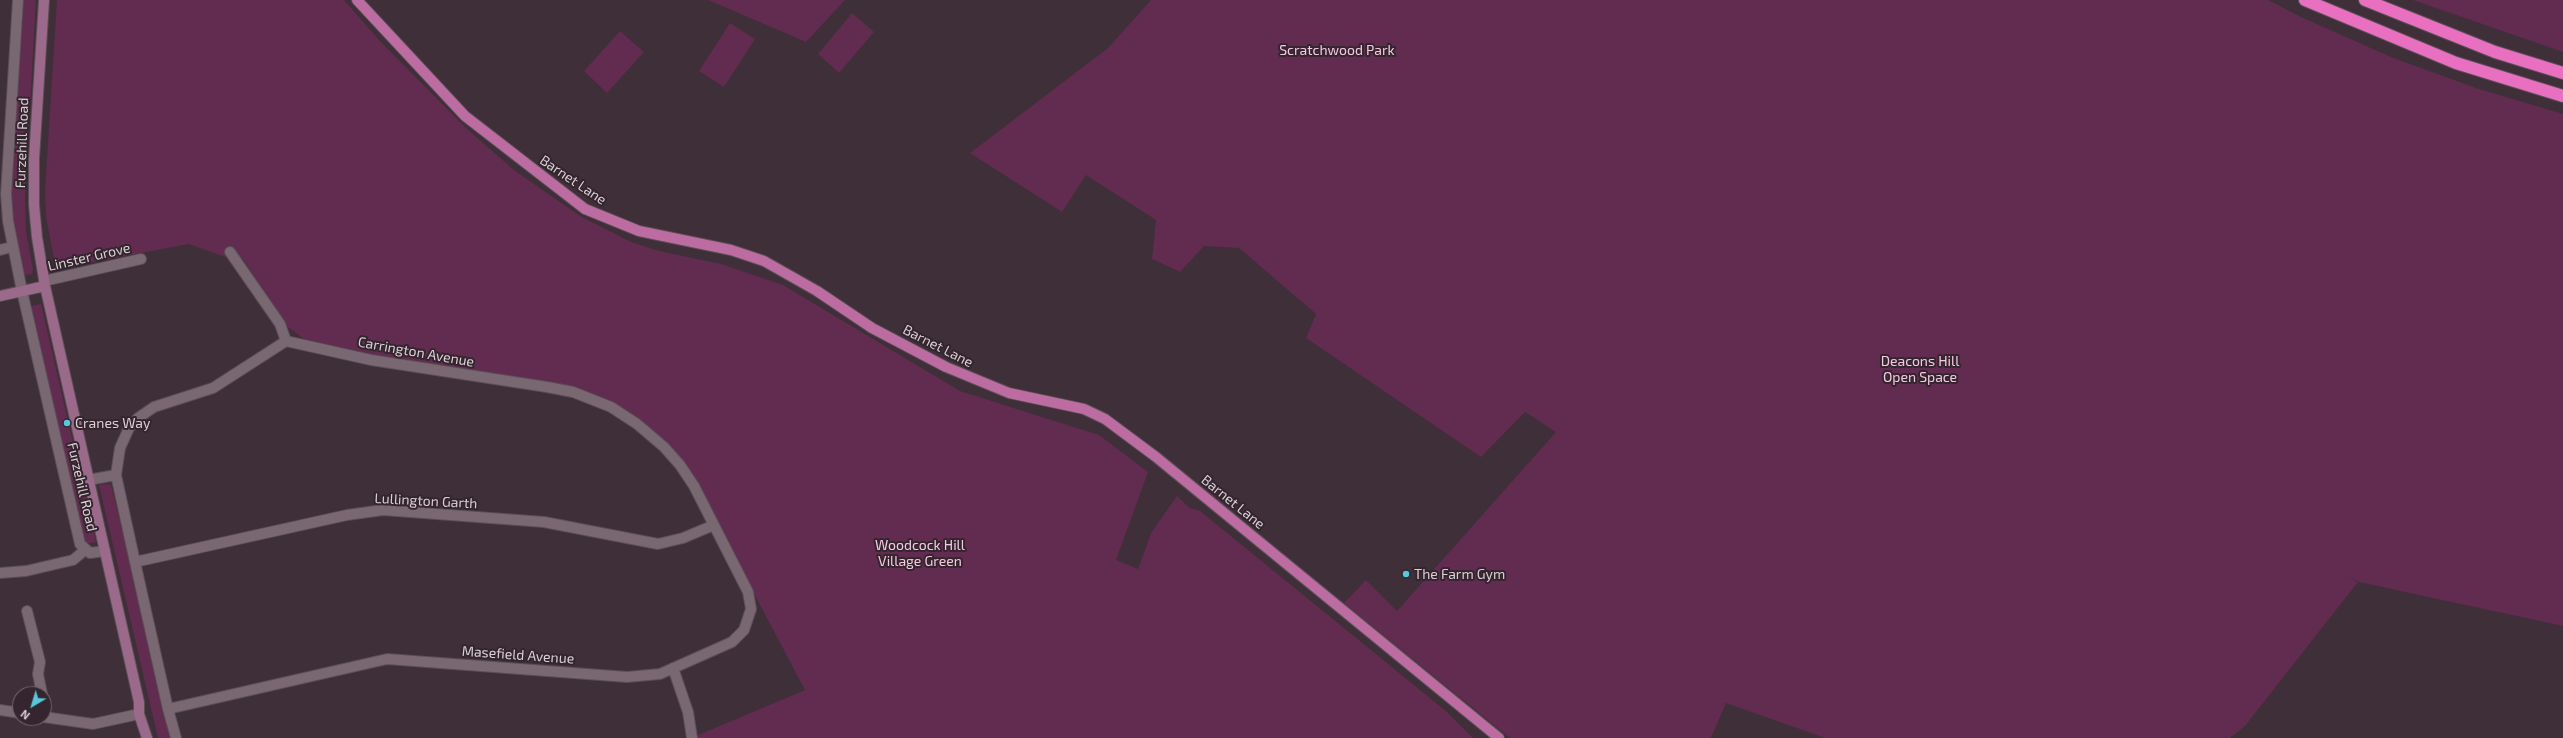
<!DOCTYPE html>
<html>
<head>
<meta charset="utf-8">
<style>
  body { margin:0 }
  #map { position:relative; width:2563px; height:738px; overflow:hidden; background:#3e2f38; font-family:"Exo 2",sans-serif }
  canvas { display:block }
  .north { position:absolute; left:12px; top:686px; width:40px; height:40px; box-sizing:border-box; background:#34252e; border:1px solid #766971; border-radius:50%; rotate:218deg; font-size:11px; font-weight:700; line-height:16px; text-align:center; color:#d9cfd5 }
  .north::after { content:''; display:block; margin:auto; width:14px; height:18px; background:#54cadc; clip-path:polygon(50% 0,100% 100%,50% 72%,0 100%) }
</style>
</head>
<body>
<div id="map">
<canvas width="2563" height="738"></canvas>
<div class="north">N</div>
</div>
<script>
const ctx = document.querySelector('canvas').getContext('2d');
ctx.lineJoin = 'round';
function fillPath(path, color) { ctx.fillStyle = color; ctx.fill(path, 'evenodd'); }
const toPath = rows => new Path2D(rows.map(r => 'M' + r).join(''));
function trace(path, color, width, dash) { ctx.strokeStyle = color; ctx.lineWidth = width; ctx.lineCap = dash ? 'butt' : 'round'; ctx.setLineDash(dash || []); ctx.stroke(path); }
function drawText(font, color, halo, rows, align = 'center') {
  ctx.font = font + ' "Exo 2",sans-serif'; ctx.lineWidth = 4; ctx.setLineDash([]); ctx.textBaseline = 'middle'; ctx.strokeStyle = halo; ctx.fillStyle = color; for (const [text, x, y, turn = 0] of rows) {
    ctx.save(); ctx.translate(x, y); ctx.rotate((+turn || 0) * Math.PI / 180); ctx.textAlign = isNaN(turn) ? turn : align; if (halo) ctx.strokeText(text, 0, 0); ctx.fillText(text, 0, 0); ctx.restore();
  }
}
fillPath(toPath([
  [24,0,36,0,25,197,26,231,33,270,32,274,27,275,22,272,14,232,11,197],
  [57,0,344,0,380,41,466,128,514,170,580,216,631,242,659,251,721,264,783,285,960,391,1099,435,1148,472,1116,560,1138,569,1151,533,1177,496,1190,508,1200,511,1376,654,1447,712,1473,738,696,738,696,736,805,690,695,482,675,454,602,397,567,386,363,354,304,339,288,327,243,259,231,248,225,257,189,244,56,269,46,217,45,190],
  [708,0,845,0,806,42],
  [1151,0,2268,0,2301,17,2391,57,2476,88,2563,114,2563,626,2359,582,2337,572,2358,582,2245,726,2230,738,1825,738,1726,703,1711,738,1510,738,1344,603,1366,580,1397,611,1556,432,1525,412,1481,457,1306,338,1316,314,1239,248,1204,246,1180,272,1152,259,1156,220,1086,175,1062,212,970,153,1108,48],
  [2413,0,2563,0,2563,52],
  [852,13,874,32,839,73,818,54],
  [730,23,755,39,724,87,699,71],
  [620,31,644,52,607,93,584,71],
  [41,304,96,542,85,544,30,306],
  [108,484,111,485,173,738,158,738,99,485]
]), '#622b50');
const street = toPath([
  [18,0,6,194,8,221,22,291,80,544,90,553,105,551],
  [0,250,12,247],
  [230,252,280,324,286,341],
  [44,281,141,259],
  [88,480,116,475],
  [135,562,347,515,383,510,544,522,658,544,683,538,714,525],
  [0,573,26,571,73,560,85,550],
  [27,611,40,662,38,674,42,694],
  [673,668,688,712,692,738],
  [168,709,387,659,627,677,660,674,732,642,744,630,751,609,748,592,694,486,680,465,664,447,637,424,611,407,573,392,547,387,371,360,286,341,213,388,154,407,138,418,129,428,120,448,116,475,135,562,168,709,176,738],
  [0,710,20,713],
  [44,717,93,724,139,714]
]);
const secondary = toPath([
  [44,0,34,159,34,205,37,237,45,286,139,702,139,714,147,738],
  [0,296,45,286]
]);
const primary = toPath([
  [357,0,465,116,585,209,639,231,731,250,764,261,817,291,872,328,946,367,1009,393,1084,409,1105,419,1156,457,1499,738]
]);
const highway = toPath([
  [2305,0,2456,63,2563,96],
  [2365,0,2495,52,2563,73]
]);
trace(street, '#5b4e56', 12);
trace(secondary, '#5b4e56', 12);
trace(primary, '#5b4e56', 12);
trace(highway, '#5b4e56', 14);
trace(street, '#796772', 10);
trace(secondary, '#9b698a', 10);
trace(primary, '#bc6ca1', 10);
trace(highway, '#e96fc1', 12);
for (const [x, y, r, color] of [
  [67,423,4,"#54cadc"],
  [1406,574,4,"#54cadc"]
]) { const dot = new Path2D(); dot.arc(x, y, r, 0, 2 * Math.PI); ctx.fillStyle = color; ctx.fill(dot); trace(dot, '#34252e', 1.5); }
drawText('14px', '#f5c8e3', '#34252e', [
  ["Scratchwood Park",1337,50],
  ["Deacons Hill",1920,361],
  ["Open Space",1920,377],
  ["Woodcock Hill",920,545],
  ["Village Green",920,561]
]);
drawText('14px', '#d9cfd5', '#34252e', [
  ["Furzehill Road",22,143,-88],
  ["Barnet Lane",573,180,34],
  ["Linster Grove",89,257,-13],
  ["Barnet Lane",938,346,27],
  ["Carrington Avenue",416,352,10],
  ["Furzehill Road",82,487,77],
  ["Lullington Garth",426,501,3],
  ["Barnet Lane",1233,502,39],
  ["Masefield Avenue",518,655,4]
]);
drawText('14px', '#d9cfd5', '#34252e', [
  ["Cranes Way",75,423],
  ["The Farm Gym",1414,574]
], 'left');
</script>
</body>
</html>
